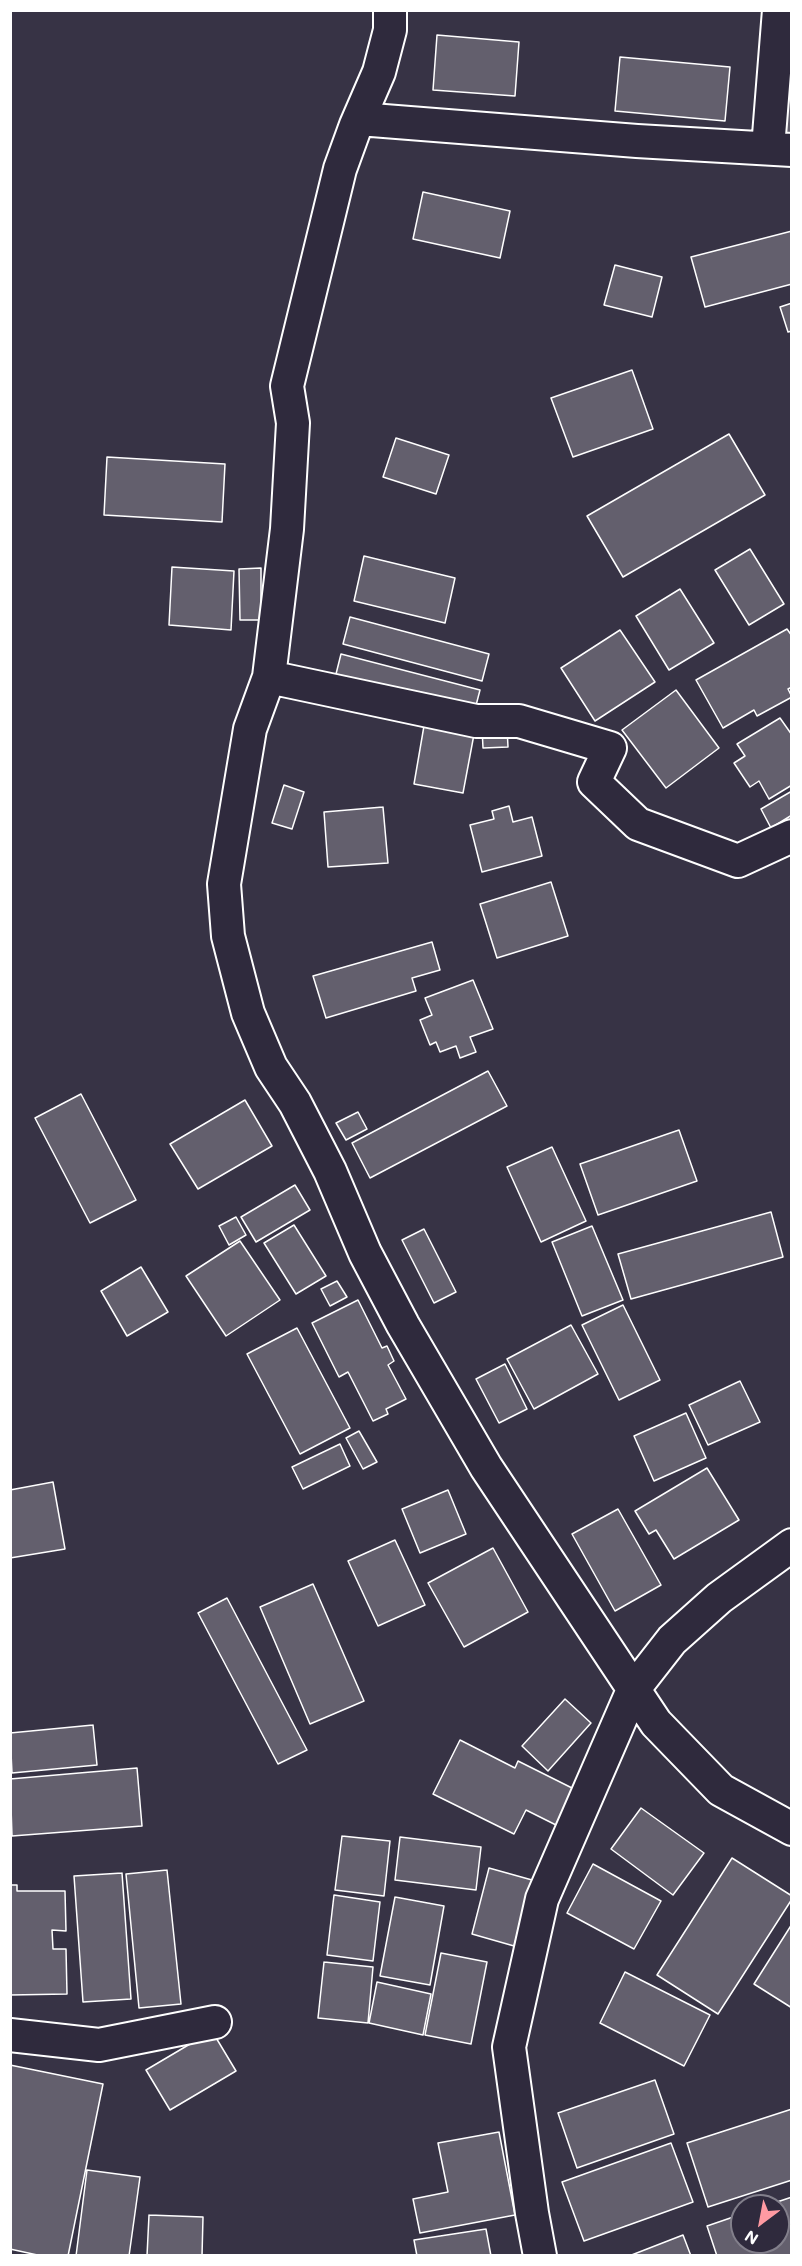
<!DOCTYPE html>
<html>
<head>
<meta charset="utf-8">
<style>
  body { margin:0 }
  #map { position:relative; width:802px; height:2266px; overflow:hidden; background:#373345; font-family:Mali,sans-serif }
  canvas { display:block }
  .frame { position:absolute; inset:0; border:12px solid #fff; pointer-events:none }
  .north { position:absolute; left:730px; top:2194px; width:60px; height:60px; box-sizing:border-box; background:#2f2a3d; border:2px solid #827f8b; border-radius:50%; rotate:212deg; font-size:16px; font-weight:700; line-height:24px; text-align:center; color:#fff }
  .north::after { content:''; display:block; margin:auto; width:21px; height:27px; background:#ff9aa2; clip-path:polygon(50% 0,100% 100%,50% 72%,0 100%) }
</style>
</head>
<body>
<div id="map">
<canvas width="802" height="2266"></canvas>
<div class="frame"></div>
<div class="north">N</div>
</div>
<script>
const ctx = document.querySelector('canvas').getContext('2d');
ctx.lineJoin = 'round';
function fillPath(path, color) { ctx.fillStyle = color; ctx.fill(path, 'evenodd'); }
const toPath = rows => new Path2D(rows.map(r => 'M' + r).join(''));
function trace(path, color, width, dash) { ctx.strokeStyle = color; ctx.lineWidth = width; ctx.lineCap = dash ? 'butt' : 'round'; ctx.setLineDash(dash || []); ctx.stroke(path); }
const building = toPath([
  [437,35,519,42,515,96,433,90,437,35],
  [620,57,730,67,725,121,615,111,620,57],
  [792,78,792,142,783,141,792,78],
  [423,192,510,211,500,258,413,239,423,192],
  [792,231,792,284,705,307,691,257,792,231],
  [615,265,662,277,652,317,604,305,615,265],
  [792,303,792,331,788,332,780,307,792,303],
  [632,370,653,429,573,457,551,398,632,370],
  [729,434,765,495,623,577,587,516,729,434],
  [396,438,449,455,436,494,383,477,396,438],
  [107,457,225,464,222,522,104,515,107,457],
  [750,549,784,604,749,625,715,570,750,549],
  [364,556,455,578,445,623,354,601,364,556],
  [172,567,234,571,231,630,169,625,172,567],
  [261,568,261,620,240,620,239,569,261,568],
  [680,589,714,643,669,670,636,616,680,589],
  [350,617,489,654,482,681,343,644,350,617],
  [787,629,792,636,792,687,788,689,792,697,757,716,754,710,723,728,696,680,787,629],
  [620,630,655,682,595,721,561,668,620,630],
  [341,654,480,690,473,717,334,682,341,654],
  [676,690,719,748,666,788,622,730,676,690],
  [780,718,792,735,792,785,769,799,759,781,750,787,734,763,745,756,737,744,780,718],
  [425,720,475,729,463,793,414,784,425,720],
  [507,727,508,747,483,748,482,728,507,727],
  [284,785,304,792,292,829,272,823,284,785],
  [792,791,792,815,771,828,761,809,792,791],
  [509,806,513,822,532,817,542,856,482,872,470,825,494,819,492,811,509,806],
  [383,807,388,863,328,867,324,812,383,807],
  [551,882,568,936,497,958,480,904,551,882],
  [432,942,440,970,412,978,416,991,326,1018,313,976,432,942],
  [473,980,493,1029,470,1037,476,1052,460,1058,456,1046,440,1052,436,1042,430,1045,420,1020,432,1015,425,998,473,980],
  [488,1071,507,1106,370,1178,352,1143,488,1071],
  [81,1094,136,1200,90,1223,35,1118,81,1094],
  [245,1100,272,1146,198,1189,170,1144,245,1100],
  [358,1112,367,1129,346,1140,336,1123,358,1112],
  [679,1130,697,1181,598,1215,580,1164,679,1130],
  [552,1147,586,1221,541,1242,507,1167,552,1147],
  [295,1185,310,1210,256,1242,241,1217,295,1185],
  [771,1212,783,1257,631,1299,618,1254,771,1212],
  [236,1217,246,1235,229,1245,219,1226,236,1217],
  [294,1225,326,1276,296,1294,264,1243,294,1225],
  [592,1226,623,1300,582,1316,552,1242,592,1226],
  [424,1229,456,1292,434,1303,402,1240,424,1229],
  [240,1241,280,1300,226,1336,186,1276,240,1241],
  [141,1267,168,1312,127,1336,101,1291,141,1267],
  [337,1281,347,1297,330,1306,321,1289,337,1281],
  [358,1300,382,1348,387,1346,394,1361,388,1365,406,1399,386,1409,388,1414,373,1421,348,1372,339,1377,312,1323,358,1300],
  [623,1305,660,1380,619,1400,582,1325,623,1305],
  [571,1325,598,1374,534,1409,507,1359,571,1325],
  [297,1328,350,1428,300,1454,247,1354,297,1328],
  [505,1364,527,1409,499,1423,476,1379,505,1364],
  [740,1381,760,1422,708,1445,689,1405,740,1381],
  [686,1413,706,1458,654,1481,634,1436,686,1413],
  [359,1431,377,1462,363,1469,346,1438,359,1431],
  [340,1444,350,1466,303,1489,292,1467,340,1444],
  [707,1468,739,1520,674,1559,656,1530,649,1534,635,1511,707,1468],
  [53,1482,65,1549,10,1558,10,1490,53,1482],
  [448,1490,466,1534,420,1553,402,1509,448,1490],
  [618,1509,661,1585,615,1611,572,1534,618,1509],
  [395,1540,425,1605,378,1626,348,1561,395,1540],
  [493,1548,528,1612,464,1647,428,1583,493,1548],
  [313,1584,364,1701,310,1724,260,1607,313,1584],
  [227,1598,307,1750,278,1764,198,1613,227,1598],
  [565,1699,591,1723,548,1771,522,1746,565,1699],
  [93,1725,97,1765,12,1773,10,1733,93,1725],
  [460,1740,515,1768,518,1761,576,1790,558,1826,526,1810,514,1834,433,1794,460,1740],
  [137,1768,142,1826,12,1836,10,1779,137,1768],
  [641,1808,704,1853,673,1895,611,1849,641,1808],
  [342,1836,390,1841,384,1896,335,1890,342,1836],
  [400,1837,481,1847,476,1890,395,1880,400,1837],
  [732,1858,792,1896,792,1899,718,2014,657,1975,732,1858],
  [593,1864,661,1901,634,1949,567,1913,593,1864],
  [489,1868,532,1880,514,1946,472,1934,489,1868],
  [167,1870,181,2004,139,2008,126,1874,167,1870],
  [122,1873,131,1999,83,2002,74,1876,122,1873],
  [10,1885,17,1885,17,1891,65,1891,66,1931,52,1930,53,1949,66,1949,67,1994,10,1995,10,1885],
  [334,1895,380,1902,373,1961,327,1955,334,1895],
  [395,1897,444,1906,430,1985,380,1976,395,1897],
  [792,1924,792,2008,754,1984,792,1924],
  [441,1953,487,1962,471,2044,425,2035,441,1953],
  [324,1962,373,1967,368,2023,318,2018,324,1962],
  [625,1972,710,2015,684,2066,600,2023,625,1972],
  [377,1982,431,1994,423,2035,369,2023,377,1982],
  [212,2031,236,2071,170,2110,146,2070,212,2031],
  [10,2065,103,2084,68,2256,42,2256,10,2249,10,2065],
  [655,2080,674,2134,577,2168,558,2113,655,2080],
  [792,2109,792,2180,708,2207,687,2143,792,2109],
  [499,2132,515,2215,420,2233,413,2199,448,2192,438,2143,499,2132],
  [671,2143,693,2202,584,2241,562,2182,671,2143],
  [87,2170,140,2177,129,2256,76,2256,87,2170],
  [792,2197,792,2256,717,2256,707,2226,742,2214,742,2242,778,2242,778,2206,765,2206,792,2197],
  [149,2215,203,2217,202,2256,147,2256,149,2215],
  [486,2229,491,2256,417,2256,414,2240,486,2229],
  [683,2235,691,2256,629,2256,683,2235]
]);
fillPath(building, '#635f6d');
trace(building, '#fff', 1.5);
const minor = toPath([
  [390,10,390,30,379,72,356,125,340,169,287,386,293,423,287,529,269,677,250,729,224,884,228,936,248,1013,271,1067,295,1103,330,1171,365,1253,403,1325,486,1467,656,1723,721,1790,792,1829],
  [359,119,637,141,792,150],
  [768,148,779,10],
  [269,677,476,721,519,721,610,748,594,782,638,824,738,861,792,836],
  [10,2035,99,2045,215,2022],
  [540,2256,532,2213,509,2047,542,1899,633,1690,672,1640,719,1598,792,1545]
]);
trace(minor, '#fff', 36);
trace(minor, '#2f2a3d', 32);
</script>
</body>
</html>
